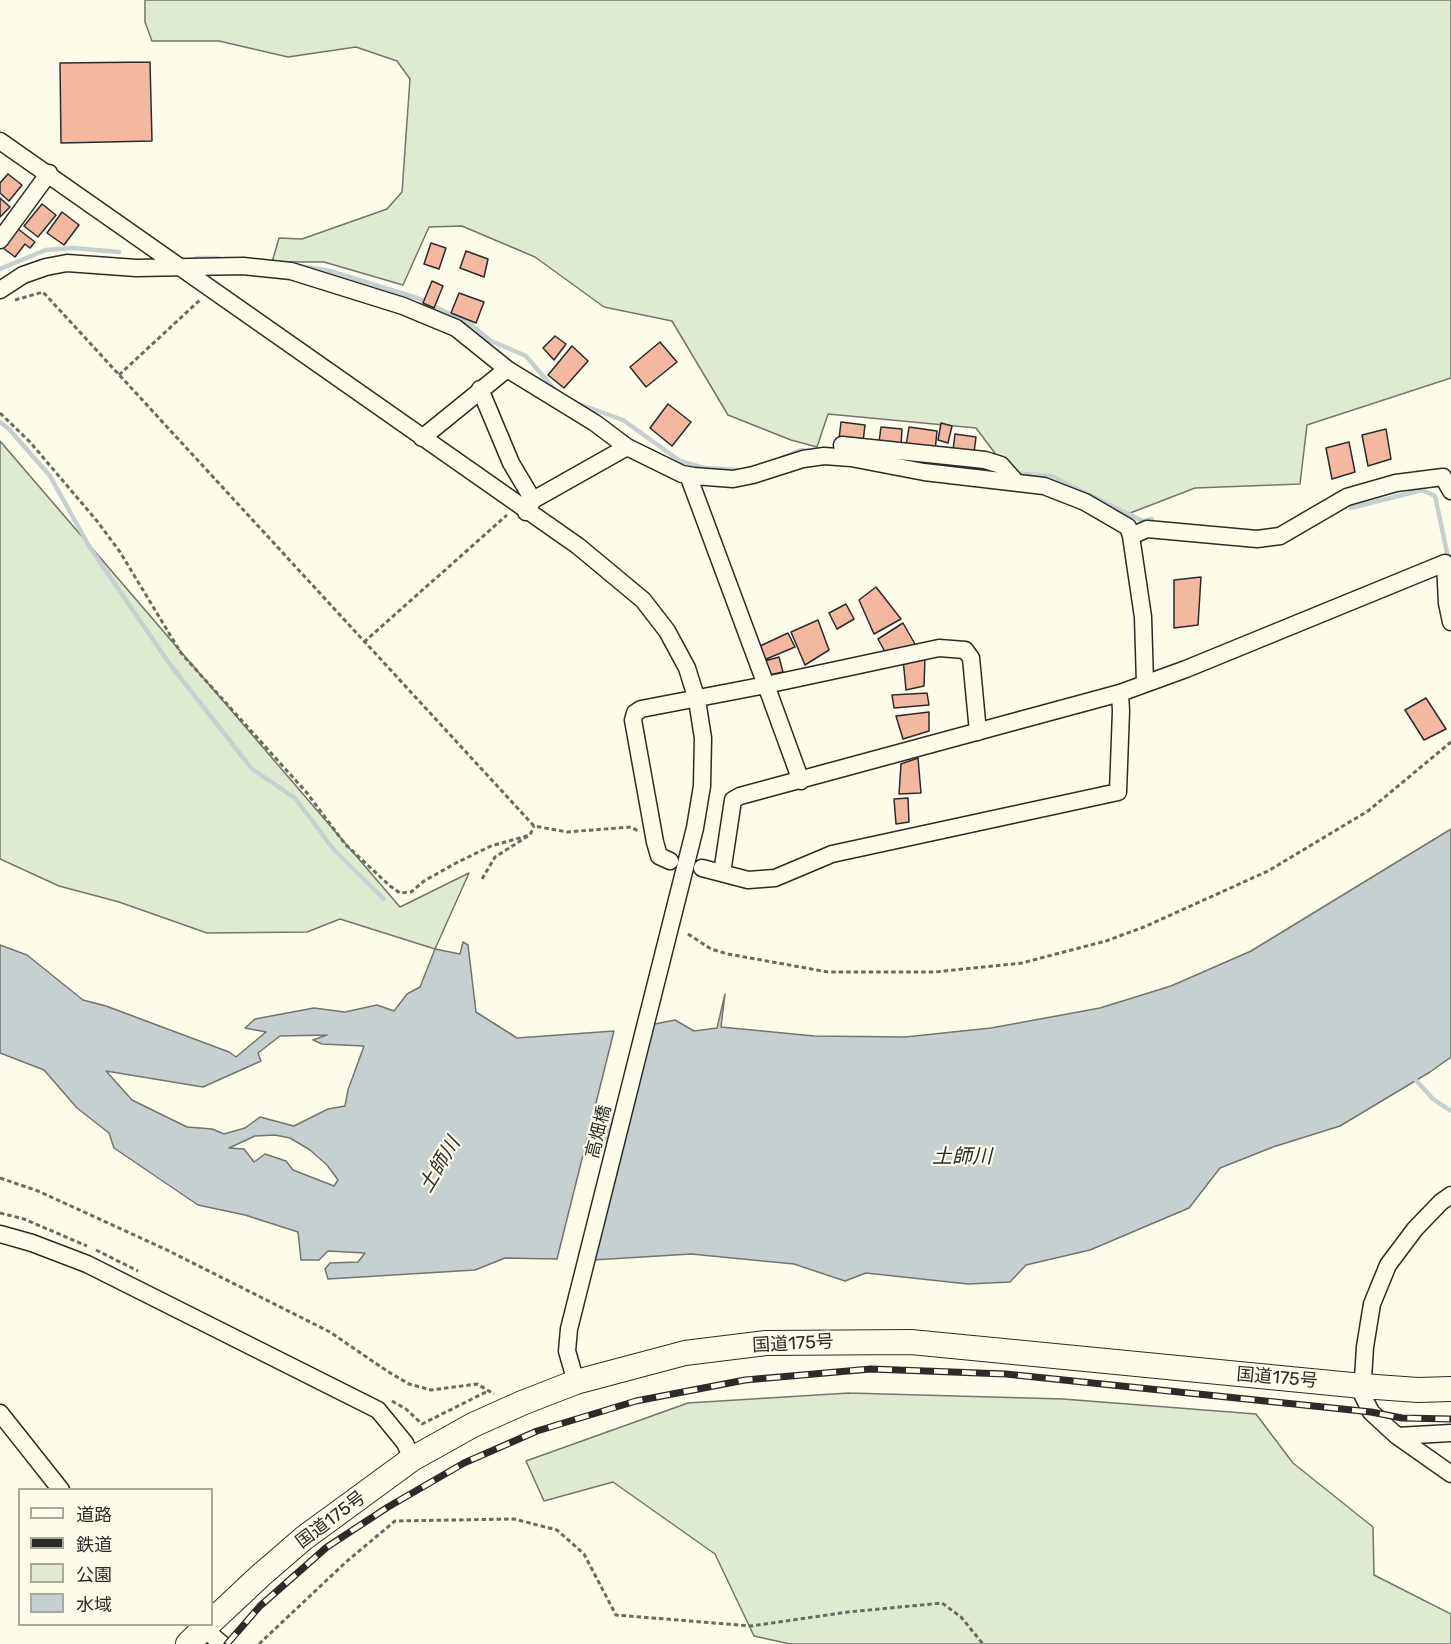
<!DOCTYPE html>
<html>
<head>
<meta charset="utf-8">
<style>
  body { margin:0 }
  #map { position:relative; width:1451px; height:1644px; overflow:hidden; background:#fdfbea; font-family:Rubik,"Noto Sans JP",sans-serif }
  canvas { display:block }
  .legend { position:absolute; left:18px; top:1488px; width:195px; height:138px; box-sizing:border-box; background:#fdfbea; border:2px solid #a9a89e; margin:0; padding:8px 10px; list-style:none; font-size:18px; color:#2b2b2b }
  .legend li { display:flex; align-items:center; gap:12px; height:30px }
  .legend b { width:30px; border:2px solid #a9a89e }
</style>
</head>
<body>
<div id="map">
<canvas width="1451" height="1644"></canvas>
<ul class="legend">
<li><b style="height:8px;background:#fdfbea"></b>道路</li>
<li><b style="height:8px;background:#2b2b2b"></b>鉄道</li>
<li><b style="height:16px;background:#deebd1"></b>公園</li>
<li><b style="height:16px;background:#c7d0d0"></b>水域</li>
</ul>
</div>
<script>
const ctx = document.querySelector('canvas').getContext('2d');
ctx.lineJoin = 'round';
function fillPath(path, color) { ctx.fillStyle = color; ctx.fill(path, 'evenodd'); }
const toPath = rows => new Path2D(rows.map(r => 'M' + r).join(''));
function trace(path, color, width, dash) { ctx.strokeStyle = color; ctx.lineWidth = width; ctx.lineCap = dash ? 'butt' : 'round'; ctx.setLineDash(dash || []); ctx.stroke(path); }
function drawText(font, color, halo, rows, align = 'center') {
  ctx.font = font + ' Rubik,"Noto Sans JP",sans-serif'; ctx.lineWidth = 4.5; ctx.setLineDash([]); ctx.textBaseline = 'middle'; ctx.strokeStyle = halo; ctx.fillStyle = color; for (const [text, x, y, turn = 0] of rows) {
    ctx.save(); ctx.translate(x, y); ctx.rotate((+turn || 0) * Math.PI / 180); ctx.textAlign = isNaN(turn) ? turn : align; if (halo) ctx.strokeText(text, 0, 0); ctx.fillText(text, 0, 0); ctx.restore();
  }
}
const green = toPath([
  [145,0,1451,0,1451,378,1307,425,1300,484,1195,488,1125,515,1016,481,976,428,828,414,817,447,791,440,728,415,672,321,604,307,535,257,462,226,429,227,403,285,324,262,272,262,279,238,302,239,387,209,402,192,410,79,397,61,356,47,288,57,219,41,152,41,145,22,145,0],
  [0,441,400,907,469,873,435,949,340,919,307,932,207,933,119,902,59,886,0,859,0,441],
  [849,1393,1063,1399,1256,1414,1293,1463,1373,1527,1374,1575,1451,1614,1451,1644,790,1644,754,1636,715,1554,613,1482,544,1501,526,1461,688,1403,849,1393]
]);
fillPath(green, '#deebd1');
trace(green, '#74746e', 1.5);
const water = toPath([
  [1451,829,1451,1057,1430,1072,1340,1126,1273,1147,1220,1168,1189,1208,1090,1250,1026,1265,1010,1282,968,1284,866,1273,845,1281,794,1264,691,1254,593,1260,650,1025,675,1020,694,1031,717,1028,725,994,721,1027,814,1036,905,1037,991,1028,1100,1008,1171,986,1251,951,1451,829],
  [463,942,468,945,476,1012,517,1038,614,1031,557,1259,505,1258,475,1270,328,1279,325,1269,330,1263,358,1262,365,1253,328,1251,319,1260,301,1260,298,1232,245,1215,198,1205,114,1148,109,1133,77,1108,44,1070,0,1053,0,945,27,955,83,1000,106,1006,229,1052,236,1057,266,1032,245,1028,255,1019,314,1008,345,1012,377,1005,394,1011,407,994,420,987,435,949,460,954,463,942],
  [327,1035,313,1040,322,1044,364,1046,348,1090,345,1106,328,1109,294,1126,260,1117,245,1128,224,1134,212,1129,187,1127,132,1100,106,1071,203,1087,261,1061,258,1053,280,1036,327,1035],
  [275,1135,290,1138,310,1150,327,1165,338,1180,334,1186,293,1170,286,1161,265,1154,254,1162,244,1149,229,1148,255,1136,275,1135]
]);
fillPath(water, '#c7d0d0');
trace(water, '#74746e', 1.5);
trace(toPath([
  [197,258,218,258],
  [300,266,330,271,417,298,470,324,491,341,526,356,554,389],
  [0,269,46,250,73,248,119,252],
  [579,404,623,420,680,461,704,468,739,470],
  [0,422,9,429,50,476,89,546,169,663,252,769,295,798,334,850,384,899],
  [784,457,801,450,808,451],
  [918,463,996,471],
  [1013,473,1051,476,1143,521,1152,519],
  [1351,508,1422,490,1435,496,1448,557],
  [1413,1077,1433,1099,1451,1111]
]), '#c7d0d0', 4.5);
trace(toPath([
  [555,1126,590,1124,646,1140]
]), '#c7d0d0', 27);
const building = toPath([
  [150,62,152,141,61,143,60,63,150,62],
  [8,174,22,185,9,201,0,193,0,183,8,174],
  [0,198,10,207,0,217,0,198],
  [42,204,56,215,38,237,24,226,42,204],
  [62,212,79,225,64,245,47,233,62,212],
  [18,229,35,242,30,248,25,244,15,257,3,248,18,229],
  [431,243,446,248,439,269,424,264,431,243],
  [466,251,488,259,484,277,460,268,466,251],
  [432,281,443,286,434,308,423,303,432,281],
  [459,293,484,302,476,323,451,313,459,293],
  [555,336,566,344,554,360,543,348,555,336],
  [660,342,677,362,646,387,630,367,660,342],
  [572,346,588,361,564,388,548,375,572,346],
  [668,404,691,422,672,446,650,428,668,404],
  [841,422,865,425,863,442,839,439,841,422],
  [941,423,952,426,948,443,938,440,941,423],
  [881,427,902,429,901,445,879,442,881,427],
  [909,427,937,431,935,451,906,446,909,427],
  [1386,429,1391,459,1368,466,1362,435,1386,429],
  [955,434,976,437,974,453,953,450,955,434],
  [1349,442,1355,472,1332,479,1326,448,1349,442],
  [1201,577,1198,625,1174,628,1174,580,1201,577],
  [876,587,901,619,874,634,859,600,876,587],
  [846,604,854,619,837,629,829,613,846,604],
  [818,620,829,650,805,665,791,632,818,620],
  [903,623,915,644,889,659,878,639,903,623],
  [788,633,795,647,764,660,760,646,788,633],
  [779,657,783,672,769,675,765,661,779,657],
  [925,657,924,686,906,690,903,659,925,657],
  [927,693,929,705,894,708,892,695,927,693],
  [1426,698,1446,729,1424,740,1405,710,1426,698],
  [929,712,929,731,903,739,896,716,929,712],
  [918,758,921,793,899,794,901,764,918,758],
  [908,798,909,822,896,824,894,799,908,798]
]);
fillPath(building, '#f2b8a0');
trace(building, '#2b2b2b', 1.5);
const minor = toPath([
  [0,141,578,546,643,600,667,631,687,668,697,700,703,738,702,786,695,828,569,1329,567,1351,576,1382],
  [0,240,49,173],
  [0,290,23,275,46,267,67,263,136,268,243,266,291,271,403,306,456,328,507,369,595,423,627,447,682,474,694,476,733,479,753,475,803,459,824,456,851,458,924,472,1044,486,1085,502,1128,527,1131,536,1147,529,1257,539,1280,536,1347,497,1396,483,1443,477,1451,491],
  [480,389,511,463,533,500,526,512],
  [422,438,507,369],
  [842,445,985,460,1001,465,1017,483],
  [688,475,766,685,939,648,965,650,971,658,978,732],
  [533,500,627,447],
  [1131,536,1143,617,1145,683],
  [670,861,659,856,655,842,633,720,635,713,641,709,766,685,801,781],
  [702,868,748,880,775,878,832,854,1118,792,1121,711,1120,693],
  [722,873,733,800,740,796,1120,693,1186,669,1445,563,1447,603,1451,622],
  [1451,1195,1441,1202,1415,1229,1388,1265,1372,1304,1365,1347,1362,1394,1371,1412,1397,1436,1451,1474],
  [0,1234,32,1243,87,1264,378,1410,405,1443,412,1459],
  [0,1413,61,1490],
  [1397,1436,1451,1433],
  [198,1624,222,1644]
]);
const highway = toPath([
  [212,1621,260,1576,304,1538,412,1459,473,1425,522,1403,576,1382,685,1353,766,1343,911,1342,1362,1386,1418,1390,1451,1389],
  [188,1644,208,1624]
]);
trace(minor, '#2b2b2b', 19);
trace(highway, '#2b2b2b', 26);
trace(toPath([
  [15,300,43,292,534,826,567,832,631,827,638,831],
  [119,375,201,299],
  [0,413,30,442,97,521,120,552,181,653,307,793,345,844,390,886,400,893,411,892,424,881,456,863,491,846,530,835,534,826],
  [364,642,507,515],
  [482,879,495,857,528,836],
  [688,934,711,949,728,954,828,972,935,972,1022,963,1052,955,1106,941,1144,927,1268,871,1368,811,1451,742],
  [0,1178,38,1191,167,1250,330,1332,387,1371,409,1384,431,1390,477,1384,494,1394],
  [0,1213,24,1219,87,1246],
  [96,1250,138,1271],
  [392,1401,406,1409,422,1424,488,1391],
  [259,1644,346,1562,395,1521,514,1519,557,1530,584,1554,616,1615,751,1626,848,1612,942,1603,961,1617,983,1644]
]), '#6a6964', 3, [4.5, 3]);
trace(minor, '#fdfbea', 16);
trace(highway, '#fdfbea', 24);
const rail = toPath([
  [227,1644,260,1606,327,1547,388,1507,464,1463,537,1431,636,1401,745,1380,871,1369,1006,1374,1371,1412,1402,1418,1451,1419]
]);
trace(rail, '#2b2b2b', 7);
trace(rail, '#fdfbea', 4.5, [14]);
drawText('18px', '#2b2b2b', '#fdfbea', [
  ["高畑橋",599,1132,-76],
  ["国道175号",793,1344,-3],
  ["国道175号",1277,1378,5],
  ["国道175号",331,1520,-37]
]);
drawText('italic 20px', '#2b2b2b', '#fdfbea', [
  ["土師川",962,1157],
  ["土師川",440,1165,-59]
]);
</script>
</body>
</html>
